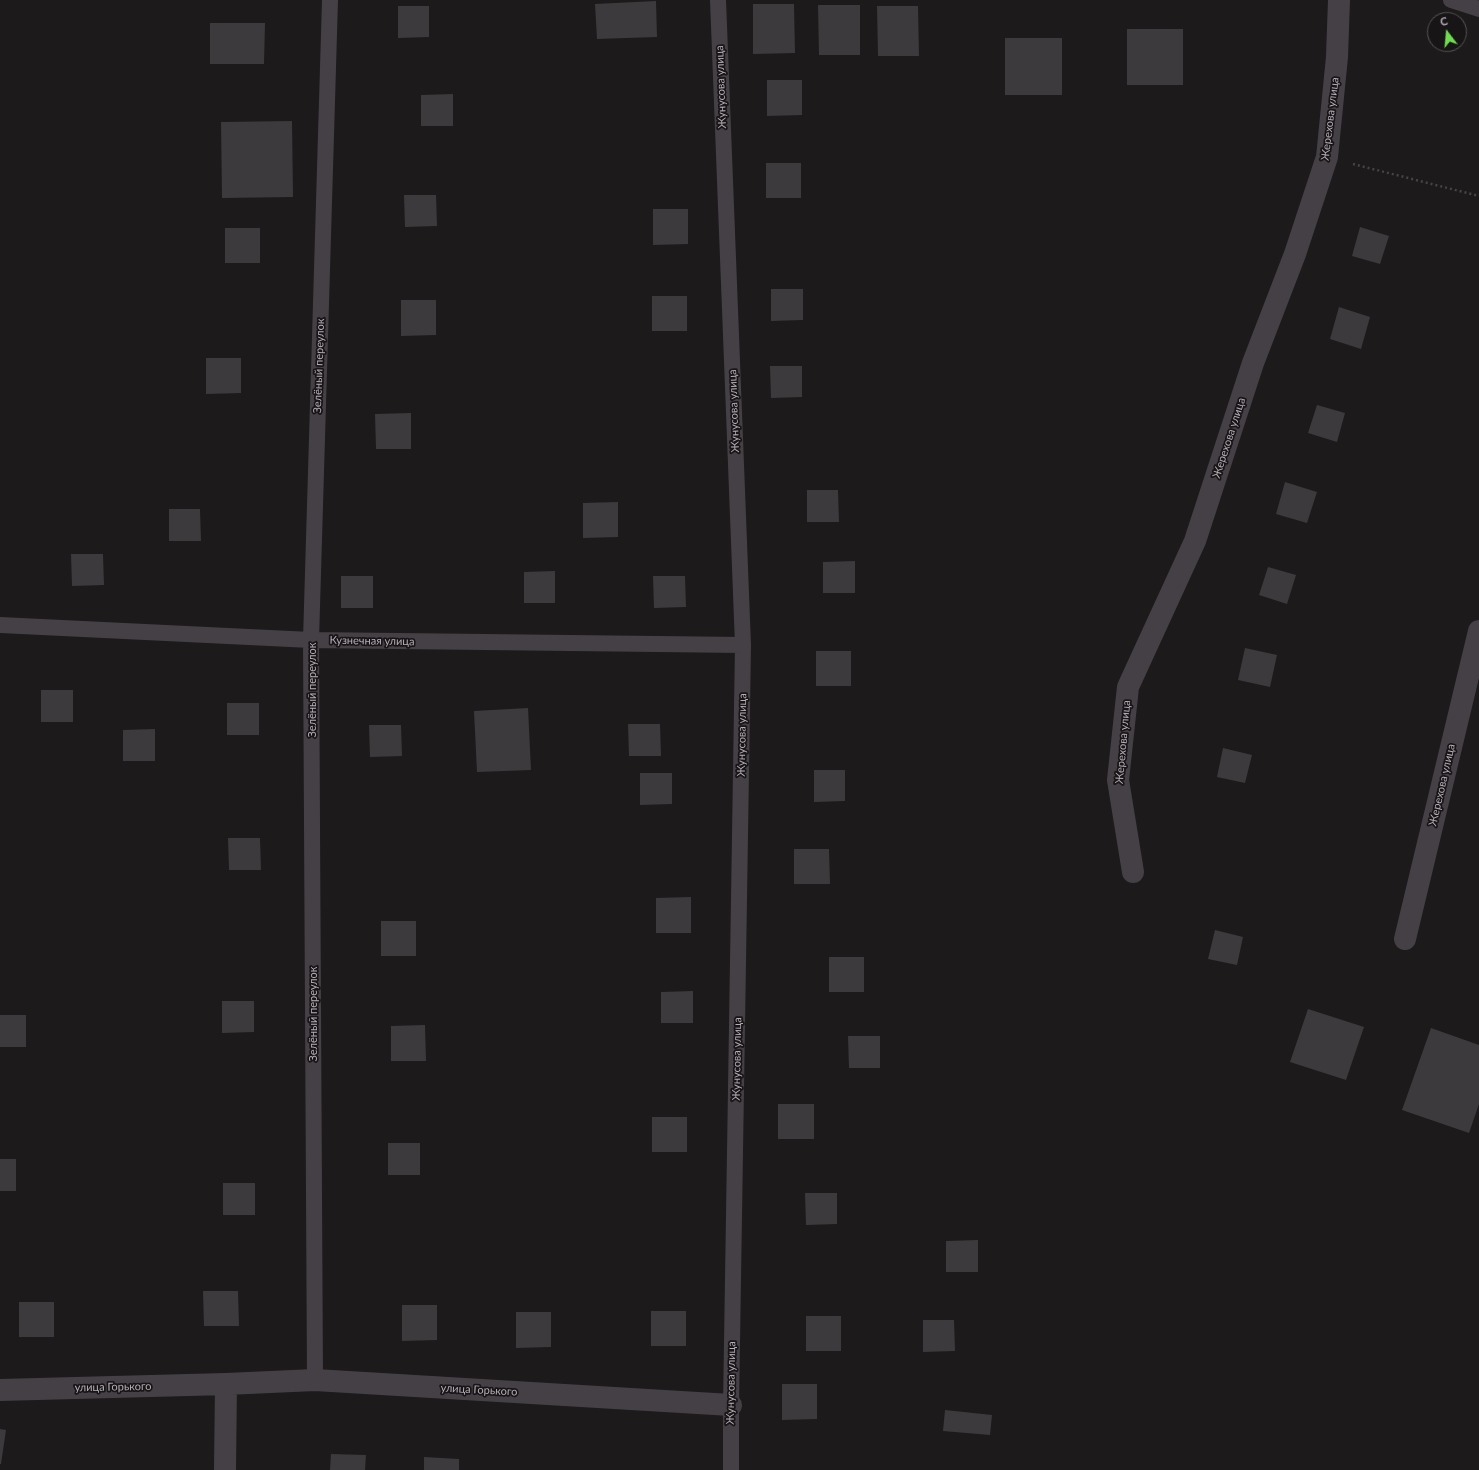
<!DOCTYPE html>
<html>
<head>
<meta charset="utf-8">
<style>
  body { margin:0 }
  #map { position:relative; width:1479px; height:1470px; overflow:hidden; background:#1c1a1b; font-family:Lato,sans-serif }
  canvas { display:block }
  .north { position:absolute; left:1427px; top:12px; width:40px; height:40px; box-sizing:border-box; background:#171516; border:1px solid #575257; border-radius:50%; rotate:344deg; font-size:11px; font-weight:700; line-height:16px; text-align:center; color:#b7aeb9 }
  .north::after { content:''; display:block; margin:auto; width:14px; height:18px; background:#71dc52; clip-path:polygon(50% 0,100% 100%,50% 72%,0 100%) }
</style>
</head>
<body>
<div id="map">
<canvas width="1479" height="1470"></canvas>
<div class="north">С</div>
</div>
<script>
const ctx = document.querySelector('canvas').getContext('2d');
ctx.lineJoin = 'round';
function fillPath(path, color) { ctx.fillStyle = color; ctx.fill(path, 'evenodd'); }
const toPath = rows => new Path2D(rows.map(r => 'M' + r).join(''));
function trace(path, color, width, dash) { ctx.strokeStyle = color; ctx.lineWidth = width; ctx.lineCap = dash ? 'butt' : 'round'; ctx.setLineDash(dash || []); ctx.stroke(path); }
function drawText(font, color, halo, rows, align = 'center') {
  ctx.font = font + ' Lato,sans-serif'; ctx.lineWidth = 3.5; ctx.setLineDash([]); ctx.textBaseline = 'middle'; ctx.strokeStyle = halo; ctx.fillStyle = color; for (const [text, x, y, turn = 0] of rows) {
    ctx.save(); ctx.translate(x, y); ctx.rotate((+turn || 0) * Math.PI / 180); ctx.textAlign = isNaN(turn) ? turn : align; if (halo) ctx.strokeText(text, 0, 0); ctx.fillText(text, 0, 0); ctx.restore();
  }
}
fillPath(toPath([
  [656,1,657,37,597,39,595,4],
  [753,4,794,4,795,53,753,54],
  [818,5,860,5,860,55,819,55],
  [398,6,429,6,429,37,398,38],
  [877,6,918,6,919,56,878,56],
  [210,23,265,23,264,64,210,64],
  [1127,29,1183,29,1183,85,1127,85],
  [1005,38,1062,38,1062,95,1005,95],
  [767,80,802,80,802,115,767,116],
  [453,94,453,126,421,126,421,95],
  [292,121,293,197,222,198,221,122],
  [766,163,801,163,801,198,766,198],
  [404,195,436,195,437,226,405,227],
  [653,209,688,209,688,244,653,245],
  [1360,227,1389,236,1380,264,1352,256],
  [225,228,260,228,260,263,225,263],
  [771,289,803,289,803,320,771,321],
  [652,296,687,296,687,331,652,331],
  [401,300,436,300,436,335,401,336],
  [1339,307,1370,317,1361,349,1330,339],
  [206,358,241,358,241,393,206,394],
  [770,366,802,366,802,397,771,398],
  [1317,405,1345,413,1337,442,1308,433],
  [411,413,411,449,376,449,375,414],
  [1285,482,1317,492,1307,523,1276,514],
  [807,490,838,490,839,522,807,522],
  [618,502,618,537,583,538,583,503],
  [169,509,200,509,201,541,169,541],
  [71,554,103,554,104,585,72,586],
  [855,561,855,593,823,593,823,562],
  [1268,567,1296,575,1287,604,1259,595],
  [555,571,555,603,524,603,524,572],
  [341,576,373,576,373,608,341,608],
  [653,576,685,576,686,607,654,608],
  [1245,648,1277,655,1270,687,1238,680],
  [816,651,851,651,851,686,816,686],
  [41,690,73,690,73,722,41,722],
  [227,703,259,703,259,735,227,735],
  [528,708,531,770,477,772,474,711],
  [628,724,660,724,661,756,629,756],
  [369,725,401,725,402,756,370,757],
  [155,729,155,761,123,761,123,730],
  [1223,748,1252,755,1245,783,1217,777],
  [814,770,845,770,845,801,814,802],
  [640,773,672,773,672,804,640,805],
  [228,838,260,838,261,870,229,870],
  [794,849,829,849,830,884,794,884],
  [691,897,691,933,656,933,656,898],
  [381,921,416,921,416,956,381,956],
  [1215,930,1243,937,1237,965,1208,959],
  [829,957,864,957,864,992,829,992],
  [693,991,693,1023,661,1023,661,992],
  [222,1001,254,1001,254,1032,222,1033],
  [1308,1009,1364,1027,1346,1080,1290,1062],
  [0,1015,26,1015,26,1047,0,1047],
  [425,1025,426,1061,391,1061,391,1026],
  [1431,1028,1479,1045,1479,1104,1469,1133,1402,1110],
  [848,1036,880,1036,880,1068,849,1068],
  [778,1104,814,1104,814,1139,778,1139],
  [652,1117,687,1117,687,1152,652,1152],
  [388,1143,420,1143,420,1175,388,1175],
  [0,1159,16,1159,16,1191,0,1191],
  [223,1183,255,1183,255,1215,223,1215],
  [805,1193,837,1193,837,1224,806,1225],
  [978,1240,978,1272,946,1272,946,1241],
  [203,1291,238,1291,239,1326,204,1326],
  [19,1302,54,1302,54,1337,19,1337],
  [402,1305,437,1305,437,1340,402,1341],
  [651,1311,686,1311,686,1346,651,1346],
  [516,1312,551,1312,551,1347,516,1348],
  [806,1316,841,1316,841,1351,806,1351],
  [923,1320,954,1320,955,1351,923,1352],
  [782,1384,817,1384,817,1419,782,1420],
  [945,1410,992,1415,990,1435,943,1431],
  [0,1429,6,1430,1,1464,0,1464],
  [331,1454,366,1455,365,1470,330,1470],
  [424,1457,459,1459,459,1470,424,1470]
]), '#3d3a3d');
trace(toPath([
  [1353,164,1479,196]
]), '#484349', 2.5, [2, 3]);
trace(toPath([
  [718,0,743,645,731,1405,731,1470],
  [1451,0,1479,9],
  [0,625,311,640,743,645],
  [315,1380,311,640,330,0]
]), '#454045', 16);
trace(toPath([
  [1133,872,1118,780,1128,687,1195,541,1253,363,1295,254,1327,157,1337,57,1339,0],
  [1405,939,1479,631],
  [0,1390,226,1384,315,1380,731,1405],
  [225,1470,226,1384]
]), '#454045', 22);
drawText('11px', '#b7aeb9', '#171516', [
  ["Жунусова улица",721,87,-92],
  ["Жерехова улица",1330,119,-83],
  ["Зелёный переулок",319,366,-88],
  ["Жунусова улица",734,411,-92],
  ["Жерехова улица",1229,438,-72],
  ["Кузнечная улица",372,641,1],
  ["Зелёный переулок",312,690,-90],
  ["Жунусова улица",742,735,-89],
  ["Жерехова улица",1123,742,-85],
  ["Жерехова улица",1442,785,-77],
  ["Зелёный переулок",313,1014,-90],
  ["Жунусова улица",737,1059,-89],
  ["Жунусова улица",731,1383,-89],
  ["улица Горького",113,1387,-1],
  ["улица Горького",479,1390,3]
]);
</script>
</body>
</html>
